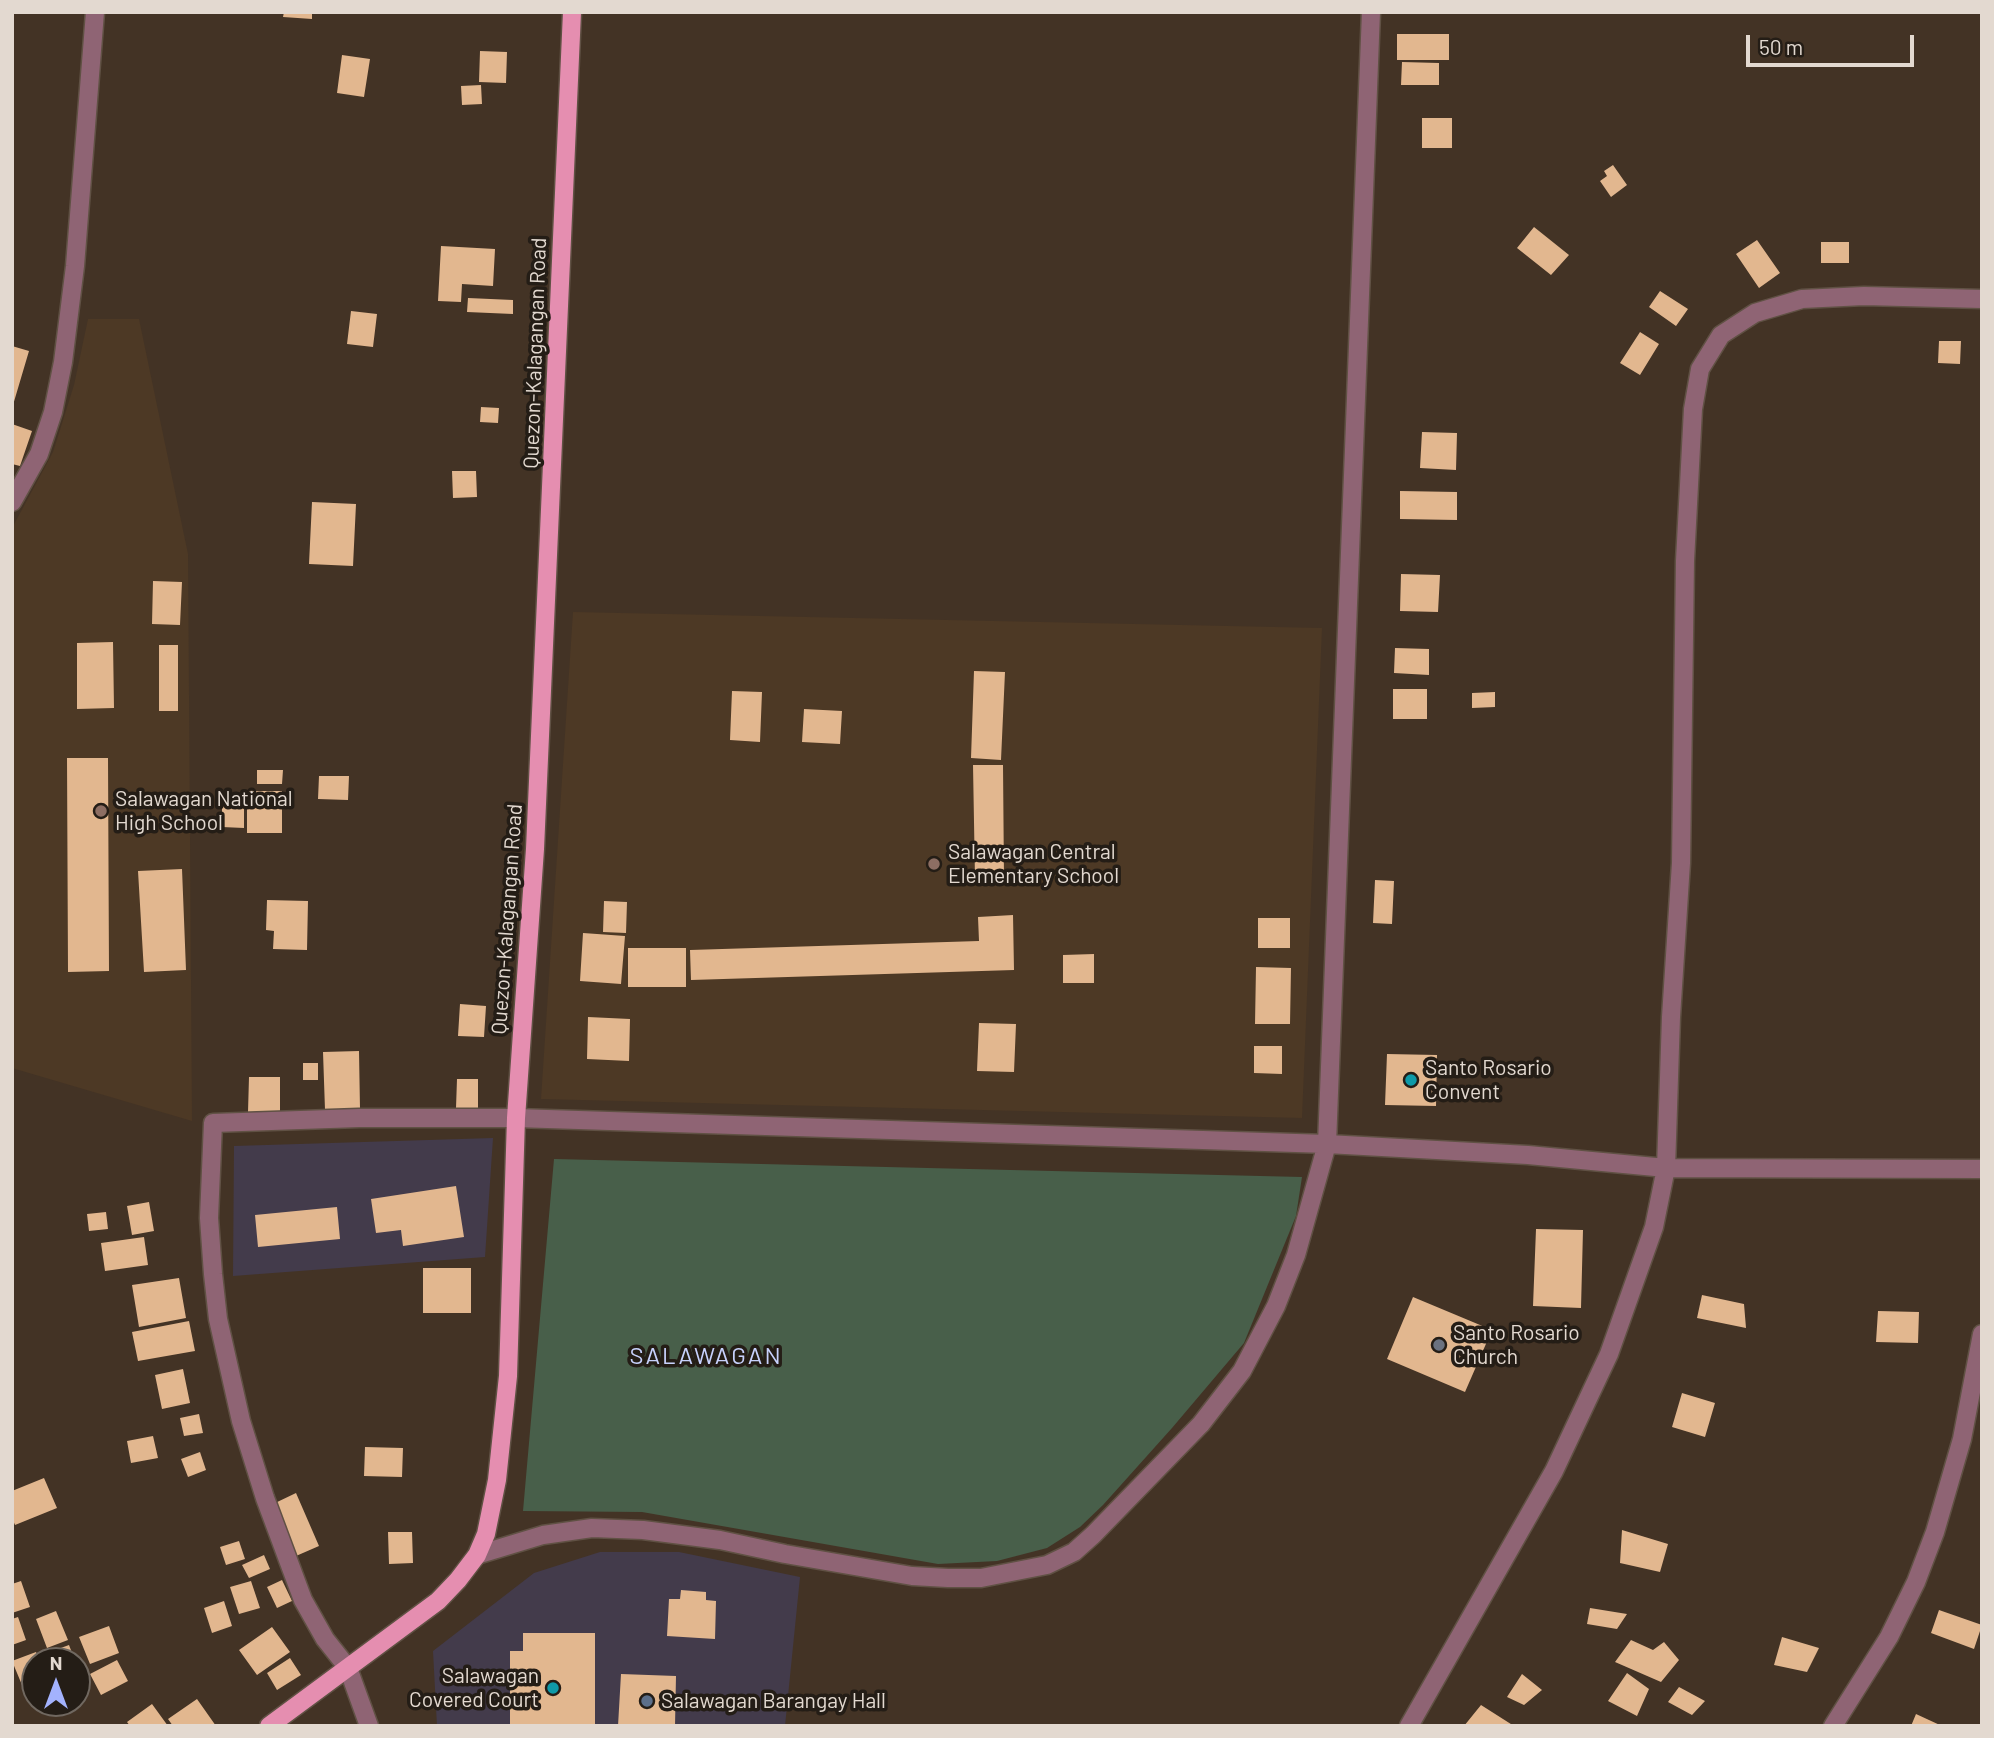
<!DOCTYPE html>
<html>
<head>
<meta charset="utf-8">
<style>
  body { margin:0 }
  #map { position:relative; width:1994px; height:1738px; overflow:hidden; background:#433325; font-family:Barlow,sans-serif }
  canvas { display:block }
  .frame { position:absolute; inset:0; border:14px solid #e3d9d0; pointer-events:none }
  .north { position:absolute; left:21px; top:1647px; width:70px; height:70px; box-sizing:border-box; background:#241d16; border:2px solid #706860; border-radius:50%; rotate:0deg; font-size:19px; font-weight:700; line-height:28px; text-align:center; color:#e3d9d0 }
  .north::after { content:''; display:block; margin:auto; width:24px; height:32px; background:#a3b2fd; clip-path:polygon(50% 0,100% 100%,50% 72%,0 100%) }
  .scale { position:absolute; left:1746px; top:35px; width:168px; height:32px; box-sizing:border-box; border:4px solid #e3d9d0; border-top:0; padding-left:9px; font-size:21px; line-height:24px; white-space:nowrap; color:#e3d9d0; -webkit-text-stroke:5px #241d16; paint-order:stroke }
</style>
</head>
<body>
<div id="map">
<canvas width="1994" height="1738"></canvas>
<div class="frame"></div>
<div class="north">N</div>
<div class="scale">50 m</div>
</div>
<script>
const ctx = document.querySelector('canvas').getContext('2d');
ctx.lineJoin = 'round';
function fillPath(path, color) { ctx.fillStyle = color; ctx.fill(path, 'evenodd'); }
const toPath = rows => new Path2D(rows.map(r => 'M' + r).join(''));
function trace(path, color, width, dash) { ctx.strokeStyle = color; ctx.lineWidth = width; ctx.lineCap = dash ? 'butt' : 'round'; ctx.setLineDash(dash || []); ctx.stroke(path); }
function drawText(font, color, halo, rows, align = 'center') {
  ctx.font = font + ' Barlow,sans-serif'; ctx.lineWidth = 7; ctx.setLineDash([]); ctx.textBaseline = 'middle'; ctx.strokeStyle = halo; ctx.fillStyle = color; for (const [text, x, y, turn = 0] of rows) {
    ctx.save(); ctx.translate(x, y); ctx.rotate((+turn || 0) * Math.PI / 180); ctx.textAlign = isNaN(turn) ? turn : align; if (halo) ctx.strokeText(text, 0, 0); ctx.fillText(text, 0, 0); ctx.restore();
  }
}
fillPath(toPath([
  [493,1138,485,1257,233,1276,234,1146],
  [600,1552,679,1552,800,1577,785,1726,437,1726,433,1651,534,1573]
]), '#433b4b');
fillPath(toPath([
  [88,319,139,319,188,554,192,1121,12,1068,12,528,53,452,74,385],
  [573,612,1322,628,1302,1118,541,1099]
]), '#4d3925');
fillPath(toPath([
  [554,1159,1302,1177,1296,1216,1244,1343,1172,1428,1103,1505,1080,1527,1047,1548,997,1561,938,1564,642,1512,523,1511]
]), '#485f4a');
fillPath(toPath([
  [284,12,312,12,312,19,283,17],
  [1397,34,1449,34,1449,60,1397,60],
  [480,51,507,52,506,83,479,82],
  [342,55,370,59,364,97,337,93],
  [1402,62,1439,63,1439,85,1401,85],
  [481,85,482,104,462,105,461,86],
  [1422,118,1452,118,1452,148,1422,148],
  [1613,165,1627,185,1611,197,1600,181,1607,176,1604,171],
  [1534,227,1569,255,1551,275,1517,248],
  [1757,240,1780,273,1759,288,1736,254],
  [1821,242,1849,242,1849,263,1821,263],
  [441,246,495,249,493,286,462,284,461,302,438,301],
  [1660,291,1688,309,1676,326,1649,307],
  [468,298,513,300,513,314,467,312],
  [351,311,377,314,373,347,347,344],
  [1640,332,1659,344,1640,375,1620,363],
  [1939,341,1961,341,1960,364,1938,363],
  [12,346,29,351,13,405,12,404],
  [481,407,499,408,498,423,480,422],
  [12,424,32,431,20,466,12,464],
  [1422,432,1457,433,1456,470,1420,468],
  [452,471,476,471,477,497,453,498],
  [1400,491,1457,492,1457,520,1400,519],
  [312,502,356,504,353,566,309,564],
  [1401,574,1440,575,1438,612,1400,611],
  [153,581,182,582,180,625,152,624],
  [113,642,114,708,77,709,77,643],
  [159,645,178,645,178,711,159,711],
  [1395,648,1429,649,1429,675,1394,673],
  [974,671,1005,672,1001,760,971,758],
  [1393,689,1427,689,1427,719,1393,719],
  [732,691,762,692,760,742,730,740],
  [1495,692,1495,707,1472,708,1472,693],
  [804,709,842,711,840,744,802,742],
  [67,758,108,758,109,971,68,972],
  [973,765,1003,765,1004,879,975,879],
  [257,770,283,770,282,784,257,784],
  [319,776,349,776,348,800,318,799],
  [247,791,282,791,282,833,247,833],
  [222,795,244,795,244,828,222,827],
  [182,869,186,970,144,972,138,871],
  [1375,880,1394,881,1392,924,1373,923],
  [267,900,308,901,307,950,273,949,274,931,266,930],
  [604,901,627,902,626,933,603,932],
  [1013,915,1014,970,691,980,690,950,979,941,978,917],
  [1258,918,1290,918,1290,948,1258,948],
  [583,933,625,936,621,984,580,981],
  [628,948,686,948,686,987,628,987],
  [1094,954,1094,983,1063,983,1063,955],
  [1256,967,1291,968,1290,1024,1255,1024],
  [460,1004,486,1006,484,1037,458,1036],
  [588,1017,630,1019,629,1061,587,1059],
  [979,1023,1016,1024,1014,1072,977,1071],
  [1254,1046,1282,1046,1282,1074,1254,1073],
  [359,1051,360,1109,325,1110,323,1052],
  [1387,1054,1437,1055,1436,1106,1385,1105],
  [303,1063,318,1063,318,1080,303,1080],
  [249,1077,280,1077,280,1112,248,1112],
  [457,1079,478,1079,478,1108,456,1108],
  [456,1186,464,1237,403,1246,401,1230,376,1233,371,1199],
  [149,1202,154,1231,132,1235,127,1206],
  [337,1207,340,1239,258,1247,255,1215],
  [106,1212,108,1229,89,1231,87,1214],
  [1536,1229,1583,1230,1581,1308,1533,1306],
  [144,1237,148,1265,105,1271,101,1243],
  [423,1268,471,1268,471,1313,423,1313],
  [179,1278,186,1318,139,1327,132,1285],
  [1702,1295,1744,1304,1746,1328,1697,1318],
  [1413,1297,1492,1330,1465,1392,1387,1359],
  [1878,1311,1919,1312,1918,1343,1876,1342],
  [189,1321,195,1351,138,1361,132,1332],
  [183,1369,190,1403,162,1409,155,1375],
  [1682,1393,1715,1403,1705,1437,1672,1427],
  [199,1414,203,1433,184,1436,180,1418],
  [153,1436,158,1458,131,1463,127,1441],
  [365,1447,403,1448,402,1477,364,1476],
  [200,1452,206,1470,188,1477,181,1459],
  [44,1478,57,1508,15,1525,12,1518,12,1491],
  [296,1493,319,1546,296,1556,273,1504],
  [1622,1530,1668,1544,1660,1572,1620,1563],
  [388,1532,412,1532,413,1563,389,1564],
  [239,1541,245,1559,226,1565,220,1547],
  [264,1555,270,1569,249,1578,242,1565],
  [282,1580,292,1601,277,1608,267,1587],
  [21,1581,30,1607,12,1613,12,1584],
  [251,1581,260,1608,239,1614,230,1587],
  [681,1590,706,1592,706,1600,716,1601,715,1639,667,1636,669,1599,680,1599],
  [224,1601,232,1626,212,1633,204,1608],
  [1590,1608,1627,1614,1617,1629,1587,1624],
  [1939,1610,1982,1625,1974,1649,1931,1633],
  [56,1611,68,1640,47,1648,36,1619],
  [18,1617,26,1640,12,1645,12,1619],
  [109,1626,119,1653,90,1664,79,1637],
  [272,1627,290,1652,257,1675,239,1650],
  [523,1633,595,1633,595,1726,510,1726,510,1651,523,1651],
  [1782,1637,1819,1648,1807,1672,1774,1665],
  [1631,1640,1653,1650,1664,1642,1679,1660,1661,1682,1615,1662],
  [69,1645,75,1661,49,1661,47,1653],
  [36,1652,40,1661,35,1661,35,1680,22,1685,12,1661],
  [290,1658,301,1675,277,1690,267,1673],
  [117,1660,128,1681,101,1695,90,1674],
  [1627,1673,1649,1689,1637,1716,1608,1701],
  [621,1674,676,1676,675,1726,618,1726],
  [1522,1674,1542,1690,1524,1705,1507,1697],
  [1679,1687,1705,1701,1692,1715,1668,1702],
  [197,1699,216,1726,173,1726,168,1719],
  [152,1704,168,1726,130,1726,127,1722],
  [1481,1705,1514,1726,1464,1726],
  [1916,1714,1942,1726,1911,1726]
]), '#e2b78f');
const minor = toPath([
  [12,502,39,454,53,412,63,362,75,266,95,12],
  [477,1555,543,1535,592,1528,643,1530,720,1540,785,1554,912,1576,948,1578,981,1578,1047,1565,1074,1552,1093,1535,1201,1424,1242,1371,1276,1306,1296,1255,1327,1144,1371,12],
  [369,1726,348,1668,325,1639,303,1600,265,1498,241,1421,218,1319,213,1274,209,1218,213,1123,359,1118,516,1118,1327,1144,1528,1155,1666,1168,1982,1169],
  [1409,1726,1554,1471,1609,1354,1654,1227,1666,1168,1671,1017,1681,863,1685,561,1693,409,1700,369,1721,335,1755,313,1802,299,1864,296,1982,299],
  [1833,1726,1889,1637,1916,1582,1935,1532,1962,1439,1982,1334]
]);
const major = toPath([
  [269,1726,438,1601,458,1580,477,1555,486,1534,497,1480,508,1376,516,1118,535,849,572,12]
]);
trace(minor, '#605144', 21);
trace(major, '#605144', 21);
trace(minor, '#8f6474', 18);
trace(major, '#e58eb0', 18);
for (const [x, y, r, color] of [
  [101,811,7,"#8d6e63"],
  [934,864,7,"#8d6e63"],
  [1411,1080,7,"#0f9aa8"],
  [1439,1345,7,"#6b7280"],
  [553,1688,7,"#0f9aa8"],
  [647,1701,7,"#5c6f8a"]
]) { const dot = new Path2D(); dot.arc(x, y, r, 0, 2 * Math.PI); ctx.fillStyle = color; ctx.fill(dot); trace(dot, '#241d16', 2.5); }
drawText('21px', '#e3d9d0', '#241d16', [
  ["Quezon-Kalagangan Road",535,353,-88],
  ["Quezon-Kalagangan Road",507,919,-86]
]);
drawText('21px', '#e3d9d0', '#241d16', [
  ["Salawagan National",115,799],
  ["High School",115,823],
  ["Salawagan Central",948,852],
  ["Elementary School",948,876],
  ["Santo Rosario",1425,1068],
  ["Convent",1425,1092],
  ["Santo Rosario",1453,1333],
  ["Church",1453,1357],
  ["Salawagan",539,1676,"right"],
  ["Covered Court",539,1700,"right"],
  ["Salawagan Barangay Hall",661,1701]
], 'left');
ctx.letterSpacing = '2px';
drawText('24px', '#c7d1fc', '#241d16', [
  ["SALAWAGAN",706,1356]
]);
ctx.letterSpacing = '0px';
</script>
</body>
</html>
